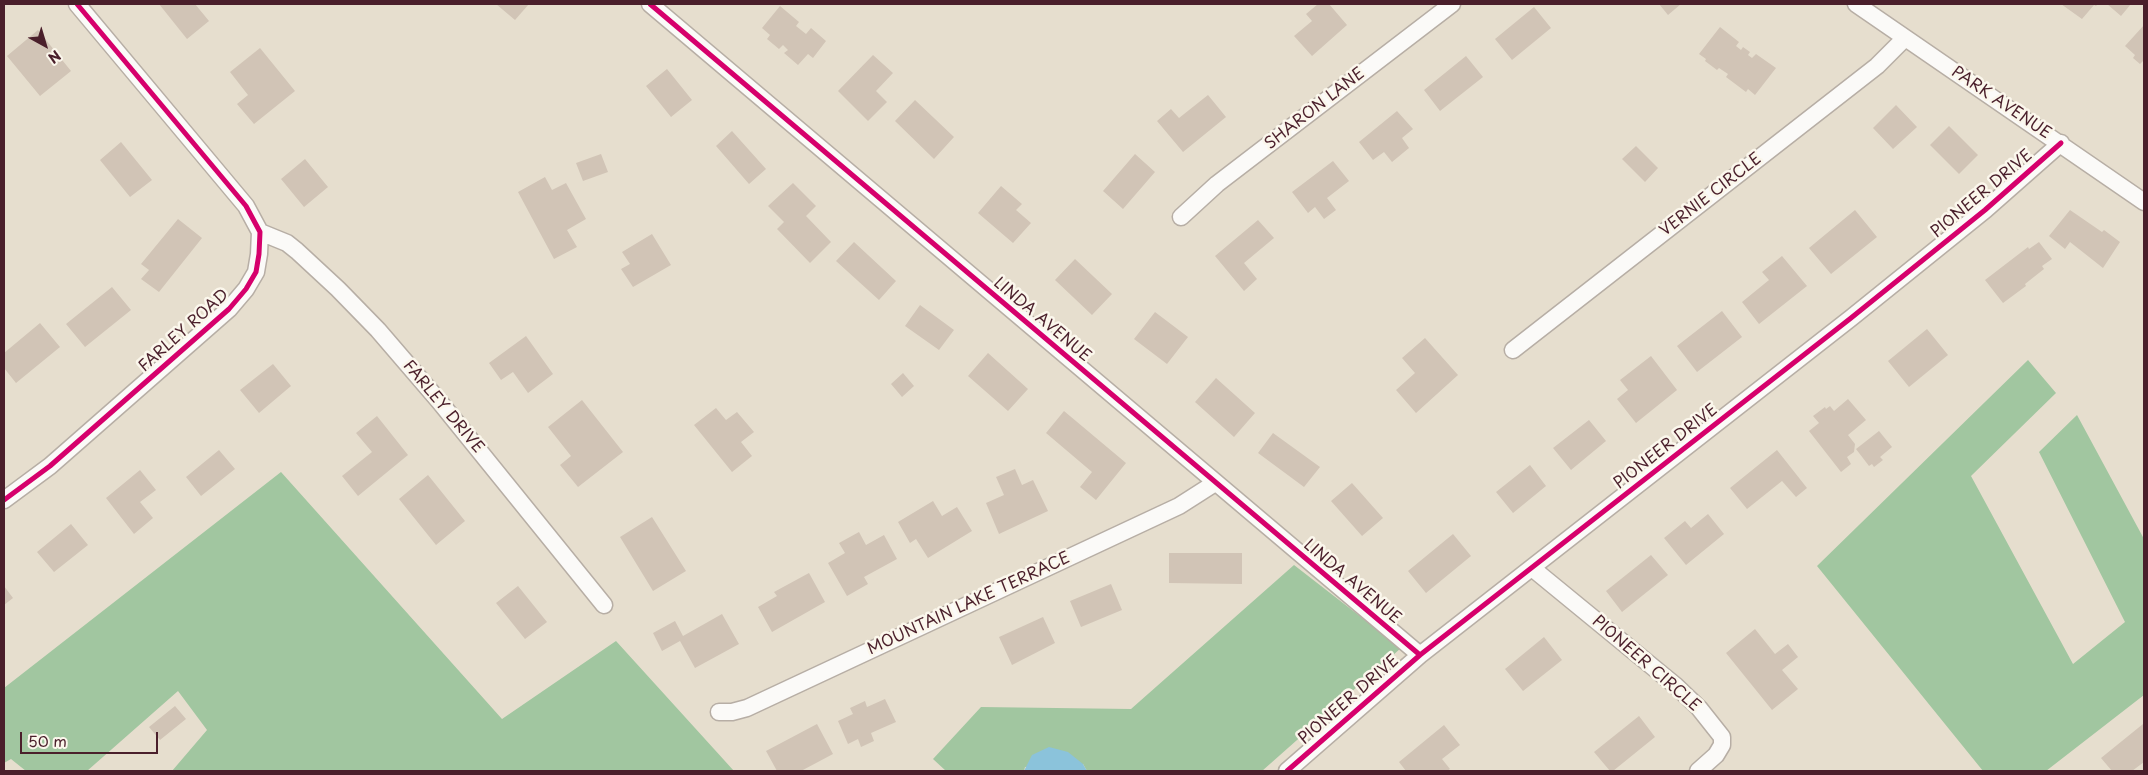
<!DOCTYPE html>
<html>
<head>
<meta charset="utf-8">
<style>
  body { margin:0 }
  #map { position:relative; width:2148px; height:775px; overflow:hidden; background:#e6dece; font-family:"Playpen Sans",sans-serif }
  canvas { display:block }
  .frame { position:absolute; inset:0; border:5px solid #4a1f2b; pointer-events:none }
  .north { position:absolute; left:20px; top:20px; width:50px; height:50px; -webkit-text-stroke:4px #fbf7ec; paint-order:stroke; rotate:141deg; font-size:14px; font-weight:700; line-height:20px; text-align:center; color:#4a1f2b }
  .north::after { content:''; display:block; margin:auto; width:18px; height:22px; background:#4a1f2b; clip-path:polygon(50% 0,100% 100%,50% 72%,0 100%) }
  .scale { position:absolute; left:20px; top:732px; width:138px; height:22px; box-sizing:border-box; border:2px solid #4a1f2b; border-top:0; padding-left:6px; font-size:15px; line-height:18px; white-space:nowrap; color:#4a1f2b; -webkit-text-stroke:4px #fbf7ec; paint-order:stroke }
</style>
</head>
<body>
<div id="map">
<canvas width="2148" height="775"></canvas>
<div class="frame"></div>
<div class="north">N</div>
<div class="scale">50 m</div>
</div>
<script>
const ctx = document.querySelector('canvas').getContext('2d');
ctx.lineJoin = 'round';
function fillPath(path, color) { ctx.fillStyle = color; ctx.fill(path, 'evenodd'); }
const toPath = rows => new Path2D(rows.map(r => 'M' + r).join(''));
function trace(path, color, width, dash) { ctx.strokeStyle = color; ctx.lineWidth = width; ctx.lineCap = dash ? 'butt' : 'round'; ctx.setLineDash(dash || []); ctx.stroke(path); }
function drawText(font, color, halo, rows, align = 'center') {
  ctx.font = font + ' "Playpen Sans",sans-serif'; ctx.lineWidth = 5; ctx.setLineDash([]); ctx.textBaseline = 'middle'; ctx.strokeStyle = halo; ctx.fillStyle = color; for (const [text, x, y, turn = 0] of rows) {
    ctx.save(); ctx.translate(x, y); ctx.rotate((+turn || 0) * Math.PI / 180); ctx.textAlign = isNaN(turn) ? turn : align; if (halo) ctx.strokeText(text, 0, 0); ctx.fillText(text, 0, 0); ctx.restore();
  }
}
fillPath(toPath([
  [2028,360,2056,393,1971,476,2073,664,2125,622,2039,452,2077,415,2144,539,2144,695,2046,771,1983,771,1817,566],
  [281,472,502,719,616,641,734,771,172,771,207,730,178,691,87,771,26,771,11,759,4,763,4,688],
  [1294,565,1401,648,1262,771,1087,771,1083,764,1025,767,1024,771,946,771,933,759,981,707,1131,709]
]), '#a1c6a0');
fillPath(toPath([
  [1049,747,1068,752,1083,764,1087,771,1024,771,1032,755]
]), '#8bc3db');
fillPath(toPath([
  [159,4,195,4,209,21,187,39],
  [496,4,529,4,515,20],
  [1318,4,1329,4,1347,25,1312,56,1294,36,1312,21,1306,14],
  [1659,4,1681,4,1668,15],
  [2061,4,2098,4,2096,6,2094,5,2082,19],
  [2107,4,2131,4,2121,16],
  [780,6,799,22,796,26,806,34,811,28,826,41,813,58,808,54,798,65,784,53,788,50,783,45,779,49,767,39,770,35,762,28],
  [1534,7,1551,28,1512,60,1495,39],
  [2144,25,2144,63,2143,61,2140,64,2133,58,2135,55,2125,46],
  [1720,27,1739,42,1736,46,1741,50,1743,47,1750,52,1748,55,1752,58,1756,54,1776,68,1755,95,1748,89,1746,92,1726,77,1728,74,1719,68,1717,70,1705,61,1706,59,1699,54],
  [38,30,71,71,40,96,7,56],
  [260,48,295,91,254,124,237,104,248,95,230,72],
  [873,55,893,73,876,91,887,102,868,121,838,91],
  [1466,56,1483,77,1440,111,1424,90],
  [667,69,692,100,671,117,646,86],
  [1208,95,1226,117,1183,152,1157,121,1171,109,1179,118],
  [915,100,954,137,934,159,895,121],
  [1896,105,1917,127,1893,149,1873,128],
  [1397,111,1413,129,1402,138,1409,148,1392,162,1384,152,1373,160,1359,142],
  [1949,126,1978,155,1959,174,1930,145],
  [732,131,766,169,749,184,716,146],
  [121,142,152,180,130,197,100,160],
  [1636,146,1658,168,1645,182,1622,159],
  [601,154,608,172,583,181,576,163],
  [1135,154,1155,172,1123,209,1103,191],
  [305,159,328,187,304,207,281,179],
  [1333,161,1349,181,1327,198,1336,210,1324,219,1315,207,1308,213,1292,192],
  [545,177,552,190,566,183,586,219,567,230,577,247,554,259,518,192],
  [793,183,816,206,806,216,831,242,810,263,777,229,784,222,768,206],
  [1001,186,1022,204,1016,210,1031,223,1013,243,978,213],
  [1855,210,1877,237,1831,274,1809,248],
  [2070,210,2102,232,2104,230,2120,242,2103,268,2070,242,2065,249,2049,236],
  [178,219,202,238,159,292,141,279,149,270,141,264],
  [1258,220,1274,238,1244,263,1257,279,1244,291,1215,256],
  [652,234,671,265,633,287,621,269,630,264,622,252],
  [854,242,896,281,879,300,836,261],
  [2039,242,2052,259,2042,266,2044,269,2025,284,2026,286,2003,303,1985,280,2028,247,2029,249],
  [1782,256,1807,286,1759,324,1742,302,1769,280,1762,272],
  [1075,259,1112,294,1092,315,1055,280],
  [112,287,131,310,85,347,66,324],
  [920,305,954,330,939,350,905,326],
  [1722,311,1742,337,1697,372,1677,346],
  [1155,312,1188,337,1167,364,1134,339],
  [40,323,60,347,16,383,4,368,4,353],
  [1927,329,1948,355,1909,387,1888,361],
  [526,336,553,374,528,393,513,372,501,380,489,363],
  [1425,338,1458,375,1416,413,1396,390,1415,373,1402,358],
  [988,353,1028,389,1008,411,968,376],
  [1651,356,1677,390,1636,423,1617,399,1628,390,1620,380],
  [273,364,291,386,259,413,240,390],
  [903,373,914,386,902,397,891,384],
  [1216,378,1255,413,1234,437,1195,402],
  [1848,399,1866,420,1848,435,1855,444,1854,452,1847,457,1851,464,1841,472,1809,431,1819,423,1813,416,1825,407,1826,409,1830,406,1834,411],
  [582,400,623,452,578,487,560,465,571,456,548,427],
  [716,408,726,420,737,412,754,432,741,442,752,456,732,472,694,425],
  [1064,411,1126,463,1096,500,1080,487,1092,472,1046,433],
  [377,416,408,455,358,496,342,476,372,452,356,433],
  [1589,420,1606,441,1571,470,1553,448],
  [1879,431,1892,447,1880,457,1883,460,1874,467,1872,464,1869,466,1856,449],
  [1273,433,1320,467,1304,487,1258,453],
  [219,450,235,469,201,496,186,477],
  [1777,450,1807,488,1796,497,1782,481,1747,509,1730,488],
  [1530,465,1546,486,1513,513,1496,492],
  [1015,469,1022,485,1033,480,1048,511,999,534,986,503,1004,495,996,477],
  [140,470,156,490,140,502,153,518,134,534,106,498],
  [428,475,465,521,436,545,399,499],
  [1352,483,1383,518,1362,536,1331,501],
  [933,501,942,516,957,507,972,531,928,558,916,539,910,543,898,522],
  [1708,514,1724,534,1686,565,1664,538,1685,521,1691,528],
  [652,517,686,571,653,591,620,537],
  [71,524,88,545,54,572,37,552],
  [859,532,866,545,884,535,897,559,864,577,868,584,847,596,828,563,845,553,839,543],
  [1453,534,1471,556,1426,593,1408,571],
  [1169,553,1242,553,1242,584,1169,583],
  [1651,555,1668,575,1622,612,1606,591],
  [809,573,825,602,772,632,758,607,777,596,774,592],
  [1111,584,1122,610,1081,627,1070,601],
  [4,586,13,598,4,605],
  [518,586,547,622,525,639,496,603],
  [722,614,739,644,695,668,680,641,662,651,653,633,675,621,683,636],
  [1043,617,1055,643,1012,665,999,637],
  [1755,629,1775,654,1788,644,1798,657,1782,670,1798,689,1772,710,1726,653],
  [1544,637,1562,660,1523,691,1505,669],
  [885,699,896,722,871,733,874,741,861,747,858,739,848,744,838,721,853,714,850,708,865,701,867,707],
  [175,706,186,719,160,740,149,727],
  [1639,716,1655,737,1613,771,1610,771,1594,752],
  [817,724,833,754,801,771,777,771,766,751],
  [2143,724,2144,762,2132,771,2112,771,2101,758],
  [1444,725,1460,745,1442,759,1450,769,1447,771,1406,771,1399,762]
]), '#d1c4b6');
const street = toPath([
  [650,4,1420,655],
  [1856,4,2144,202],
  [1181,217,1217,184,1452,4],
  [260,232,287,243,297,251,338,289,378,330,439,401,604,605],
  [1513,350,1877,66,1905,38],
  [4,500,50,466,229,309,246,289,256,272,259,254,260,232,246,206,77,4],
  [1532,568,1676,686,1699,708,1722,737,1722,745,1716,755,1698,771],
  [719,712,732,712,747,708,1179,506,1215,483],
  [1287,771,1420,655,1851,318,1985,210,2061,143]
]);
trace(street, '#b7aea5', 19);
trace(street, '#fbfaf8', 16);
trace(toPath([
  [650,4,1420,655],
  [4,500,50,466,229,309,246,289,256,272,259,254,260,232,246,206,77,4],
  [1287,771,1420,655,1851,318,1985,210,2061,143]
]), '#d6006c', 5);
drawText('16px', '#4a1f2b', '#fbf7ec', [
  ["PARK AVENUE",2001,103,34],
  ["SHARON LANE",1315,109,-38],
  ["PIONEER DRIVE",1982,194,-40],
  ["VERNIE CIRCLE",1711,195,-38],
  ["LINDA AVENUE",1042,320,40],
  ["FARLEY ROAD",184,331,-42],
  ["FARLEY DRIVE",443,407,50],
  ["PIONEER DRIVE",1666,447,-38],
  ["LINDA AVENUE",1352,582,40],
  ["MOUNTAIN LAKE TERRACE",969,604,-25],
  ["PIONEER CIRCLE",1646,664,41],
  ["PIONEER DRIVE",1349,700,-41]
]);
</script>
</body>
</html>
